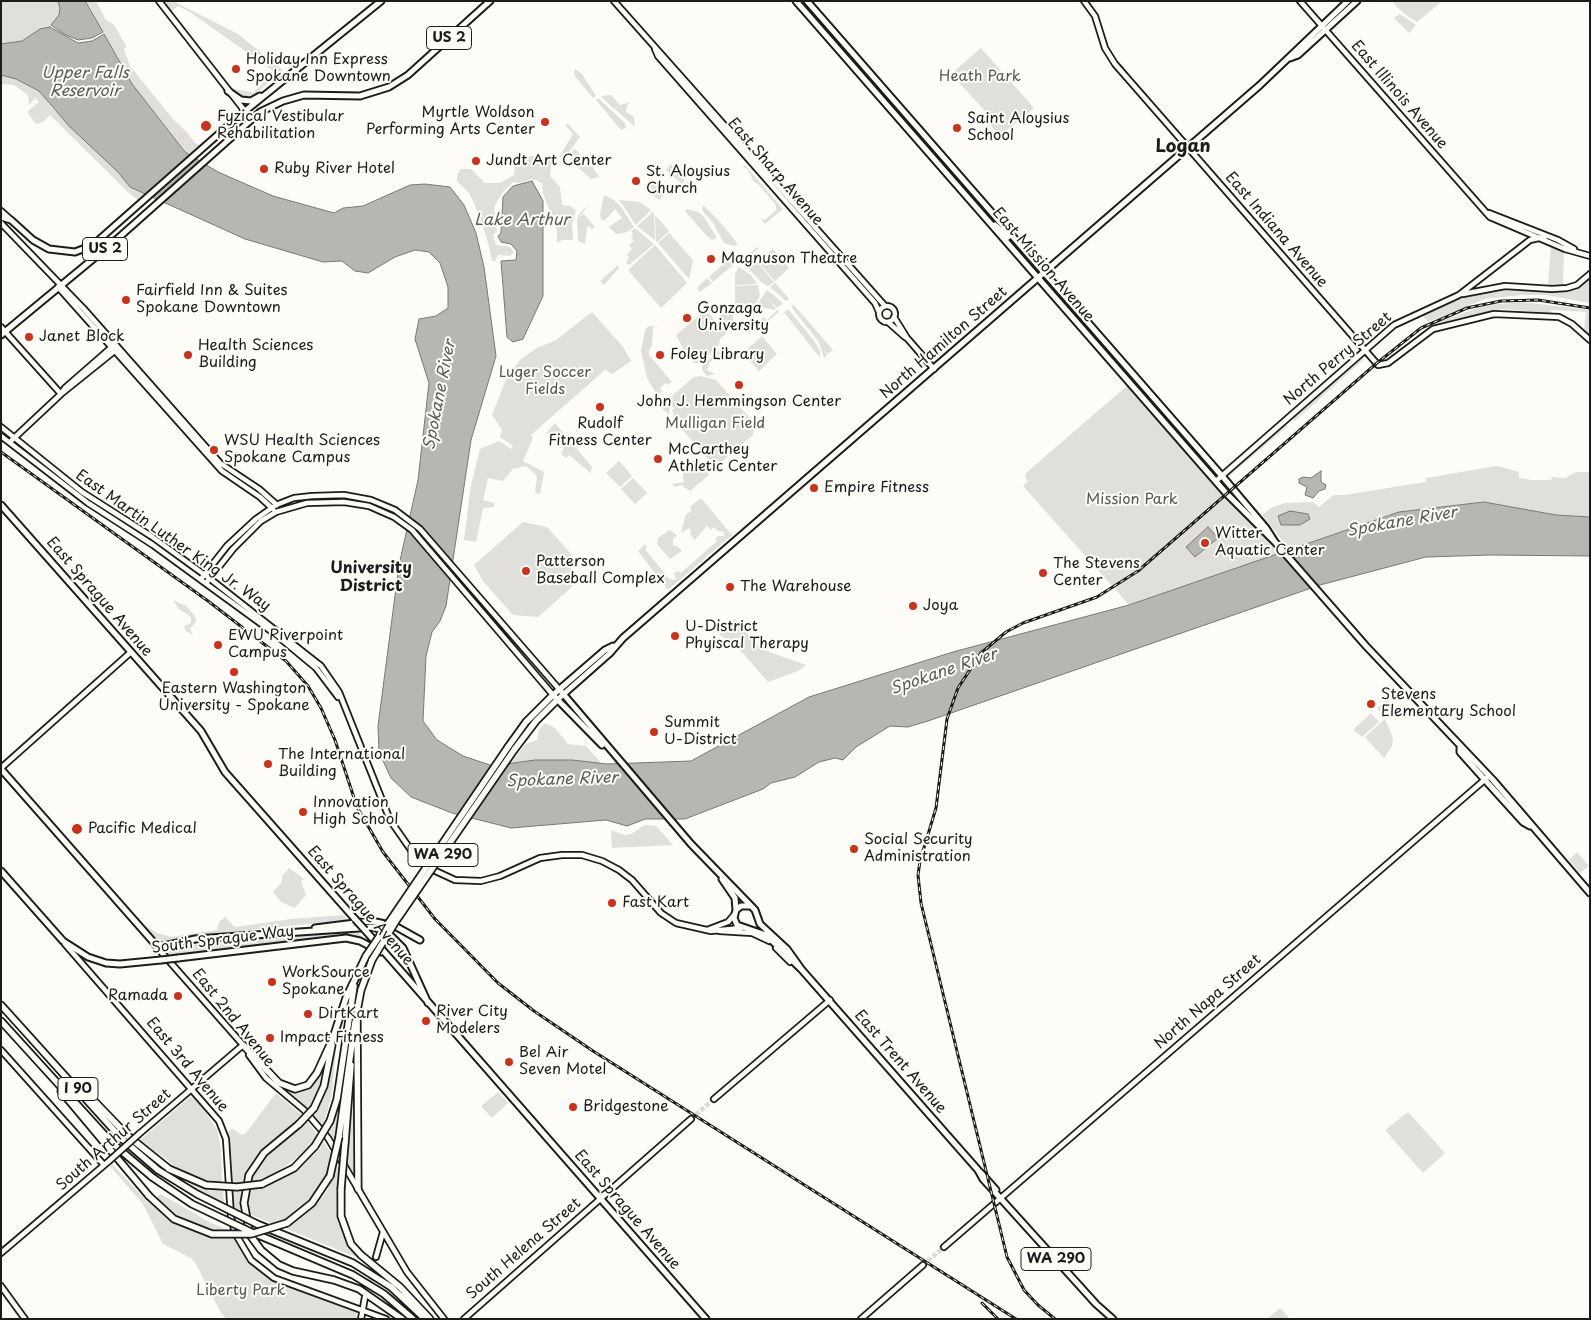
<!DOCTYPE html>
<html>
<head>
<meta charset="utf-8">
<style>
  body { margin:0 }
  #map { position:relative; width:1591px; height:1320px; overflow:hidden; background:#fdfcf7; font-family:"Playpen Sans",sans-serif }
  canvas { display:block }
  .frame { position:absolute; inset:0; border:2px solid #1c1c1c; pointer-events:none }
</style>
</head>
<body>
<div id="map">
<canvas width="1591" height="1320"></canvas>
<div class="frame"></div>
</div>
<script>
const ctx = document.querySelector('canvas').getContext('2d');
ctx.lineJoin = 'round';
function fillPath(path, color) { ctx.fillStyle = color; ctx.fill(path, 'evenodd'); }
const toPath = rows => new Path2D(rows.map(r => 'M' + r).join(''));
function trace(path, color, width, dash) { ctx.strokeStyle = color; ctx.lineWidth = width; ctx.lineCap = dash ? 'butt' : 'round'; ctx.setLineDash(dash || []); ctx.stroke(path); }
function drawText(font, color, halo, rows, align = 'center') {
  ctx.font = font + ' "Playpen Sans",sans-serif'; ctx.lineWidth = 4; ctx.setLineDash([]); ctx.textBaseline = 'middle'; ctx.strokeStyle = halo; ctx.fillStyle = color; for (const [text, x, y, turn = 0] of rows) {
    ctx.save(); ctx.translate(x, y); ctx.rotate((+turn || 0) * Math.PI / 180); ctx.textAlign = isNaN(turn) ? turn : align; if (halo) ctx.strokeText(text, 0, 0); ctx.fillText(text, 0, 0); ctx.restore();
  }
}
fillPath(toPath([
  [1,1,58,1,60,8,59,15,50,27,40,29,22,41,1,44],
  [85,1,96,1,106,20,114,25,126,46,124,50,130,66,173,119,187,132,195,143,202,146,191,155,185,152,132,84],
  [163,1,173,1,238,34,283,70,254,95,243,97,234,89,256,93,254,91,273,75,272,70,190,12,178,6,172,11,168,10],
  [1392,1,1439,1,1440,3,1417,22,1403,13],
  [1400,14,1416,25,1409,33,1394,18],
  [981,48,1034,108,1000,136,983,117,987,113,951,74],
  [575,69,582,74,596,96,593,98,574,75],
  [1,75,16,79,39,91,52,108,118,172,127,184,147,194,140,201,131,195,50,115,43,122,36,124,27,112,39,102,35,98,29,105,28,95,14,85,1,84],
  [611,95,620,105,631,102,627,105,626,112,634,117,635,127,615,109,617,107,614,109,601,96],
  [598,98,625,123,626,128,621,130,596,100],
  [567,123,580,137,566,156,562,157,559,157,573,134,566,126],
  [574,148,593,168,599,177,591,179,571,161,570,156],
  [532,156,558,161,551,166,550,176,560,187,562,205,570,206,576,211,572,225,573,240,562,240,557,243,557,231,543,193,542,183,532,179,519,183,513,182,502,193,494,207,497,232,493,234,496,245,510,247,514,252,510,256,498,255,495,261,492,261,488,242,474,203,469,193,457,181,457,175,461,169,471,169,485,183,500,183,514,175,516,158],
  [671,164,685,180,682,184,666,170],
  [745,165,783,209,765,224,760,218,765,220,776,210,776,205,758,184,754,182,747,169,743,167],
  [661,177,663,196,659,200,653,195,651,186],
  [688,181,696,185,694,191,686,195,683,188],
  [604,195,614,200,621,207,634,227,627,232,616,234,609,227,622,218,615,209,604,221,601,219,600,214],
  [619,200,640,202,651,210,636,225],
  [589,204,581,215,590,225,582,216,584,214,595,227,592,229,589,226,587,227,585,244,578,241,577,220,580,213],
  [703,205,719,221,738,244,734,246,724,243,713,223,702,210],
  [687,209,698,212,704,217,717,238,712,240,706,235,685,211],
  [653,212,654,213,655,240,637,226],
  [655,215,669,231,657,242,656,241],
  [635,228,654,244,629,265,626,263,629,257,627,254,632,249,629,245,634,241,631,237,633,234,631,231],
  [669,233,693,260,689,279,658,243],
  [1551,244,1564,250,1563,285,1548,285],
  [655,245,687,283,661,308,628,270],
  [757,247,759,248,753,253,759,260,773,249,789,268,775,281,750,253],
  [750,254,774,282,768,286,761,282,745,265],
  [729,259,733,265,713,282,709,277],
  [618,265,619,268,604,285,600,281],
  [739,267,751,275,757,284,735,285,735,274],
  [1590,277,1590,303,1546,295,1521,295,1485,299,1428,322,1422,315,1477,292,1498,288,1560,290],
  [707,278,712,283,700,292,697,288],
  [775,283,789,299,786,301,770,287],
  [758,285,760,296,754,306,735,303,735,286],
  [767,290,783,303,777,308,766,297,776,309,775,310,756,306],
  [1522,302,1590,310,1590,335,1584,329,1586,312,1551,310,1550,313,1501,309,1430,325,1486,305],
  [715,304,733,306,733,322,726,323,713,307],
  [793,304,833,350,828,354,824,351,827,355,824,358,819,342,792,308],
  [706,310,726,333,720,339,719,345,699,363,694,363,687,356,676,335],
  [777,310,779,312,762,326,759,326,762,323,749,334,748,332,764,317,767,320],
  [787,310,789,310,815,342,820,351,820,358,784,312],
  [592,312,623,347,631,361,612,374,605,370,531,435,533,438,523,461,544,472,540,494,535,493,537,476,526,466,513,469,503,481,488,478,483,500,494,503,494,507,483,508,476,542,464,540,471,485,480,449,499,441,511,449,513,446,500,437,502,430,492,415,507,377,521,359,537,348,556,340],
  [649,326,659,327,653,327,652,346,649,350,649,355,672,382,668,385,666,383,660,388,662,392,657,395,647,378,641,351,645,330],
  [762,336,777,354,759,371,743,353],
  [718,351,720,354,710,362,707,370,715,374,707,376,702,370,702,366],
  [1363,358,1364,359,1295,421,1293,419],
  [700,376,716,380,755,424,753,435,721,462,708,459,672,418,674,417,672,410,675,408,671,406,673,395,694,377],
  [1128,385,1224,494,1280,554,1129,605,1023,486,1028,481,1025,477,1026,473],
  [670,396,669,415,662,408,662,402,665,397],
  [555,423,566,436,562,441,546,433],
  [1286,425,1288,426,1229,476,1228,475],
  [571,442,592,467,591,473,569,455,566,458,561,454,566,443],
  [695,459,698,459,709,475,690,491,681,485,675,487,672,484,684,482,683,475,685,469],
  [619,461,632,476,620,487,606,473],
  [1497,466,1519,472,1519,478,1532,480,1551,480,1552,477,1565,478,1576,472,1590,472,1590,517,1556,515,1484,502,1399,512,1290,550,1262,515,1271,508,1285,503,1313,502,1319,507,1334,495,1344,495,1426,482,1426,478],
  [633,478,647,493,635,504,621,489],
  [701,498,732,535,668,590,638,551,645,544,647,547,645,549,669,579,676,580,674,573,678,571,681,573,717,541,715,539,718,536,724,536,724,532,718,531,714,527,711,530,707,526,695,540,690,534,691,532,689,528,681,533,686,514,692,511,690,507],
  [523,522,547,527,572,555,566,561,577,576,570,581,573,586,538,617,513,615,483,581,474,565],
  [670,530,677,536,673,539,673,546,677,546,682,551,670,559,657,544,658,538],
  [173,600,186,606,195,616,196,621,190,629,193,635,186,631,184,626,191,623,191,617,179,609],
  [735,619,761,649,806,665,798,671,768,682,741,651,719,634],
  [1387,700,1393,706,1383,715,1377,708],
  [1371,713,1379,722,1362,737,1353,730],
  [1385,719,1393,738,1392,746,1384,758,1365,737],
  [545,723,555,728,568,744,586,746,602,764,572,760,535,760,509,765,526,744,537,740,539,730],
  [645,825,656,826,673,845,612,848,611,830,624,835,631,834],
  [1577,852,1589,866,1580,873,1569,860],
  [289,868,304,879,301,881,306,895,295,908,281,902,273,892,282,882,282,876],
  [343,915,348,920,212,934,184,938,166,943,157,940,145,925,157,933,171,937,217,930,219,922,225,917,235,927,291,919],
  [355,929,365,940,345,936,170,956,165,949,187,942],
  [336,1049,332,1095,322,1128,312,1115,325,1093],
  [324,1064,319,1088,308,1110,283,1089,297,1092,311,1086],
  [498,1092,508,1103,492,1118,481,1106],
  [276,1093,303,1116,260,1153,250,1166,243,1184,231,1185,227,1133,232,1128,241,1135,246,1133],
  [353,1096,355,1097,355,1176,346,1161],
  [190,1097,195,1098,217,1129,221,1149,222,1184,187,1175,140,1140],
  [336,1112,339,1113,335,1145,327,1135],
  [1408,1112,1445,1153,1423,1173,1385,1130],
  [306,1120,318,1135,303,1154,274,1174,248,1183,251,1174,268,1151],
  [323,1141,333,1156,325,1180,309,1203,293,1216,277,1225,246,1213,246,1190,273,1183,295,1171,318,1148,321,1149,320,1146],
  [112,1164,149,1203,161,1194,209,1222,228,1230,249,1263,264,1275,280,1284,356,1310,357,1319,226,1319,220,1311,196,1264,191,1258,163,1244,143,1204,110,1166],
  [339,1164,340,1167,336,1209,338,1223,351,1249,363,1260,287,1229,315,1206,327,1191],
  [187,1182,223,1191,224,1203,199,1191],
  [232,1191,241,1191,241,1211,232,1207],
  [1280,1308,1290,1319,1267,1319]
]), '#e0dfdb');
const water = toPath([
  [58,1,85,1,103,32,92,38,78,40,64,34,51,25,59,15,60,8,58,1],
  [50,27,78,43,92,41,104,34,132,84,185,152,218,172,273,196,334,213,343,208,363,206,410,185,425,184,450,187,464,205,476,233,484,267,496,356,471,440,446,606,440,621,432,632,426,656,423,721,437,740,463,756,493,766,535,760,572,760,607,764,691,761,809,697,953,652,1129,605,1399,512,1484,502,1556,515,1590,517,1590,556,1491,555,1426,557,1320,585,928,721,908,727,890,726,856,747,843,760,835,758,819,762,795,777,771,783,763,789,685,819,645,819,627,826,606,820,511,828,452,813,411,797,391,778,379,752,378,726,399,565,418,480,429,383,415,339,419,319,436,316,448,308,448,287,440,263,429,252,415,250,395,257,368,273,355,271,342,261,323,262,245,239,130,187,118,172,69,126,39,91,16,79,1,75,1,44,22,41,40,29,50,27],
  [532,181,543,201,543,296,523,339,513,342,507,337,501,261,516,260,517,251,511,244,501,242,498,236,501,233,503,197,513,186,532,181],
  [1321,471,1321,482,1326,485,1325,489,1319,491,1313,498,1305,495,1307,487,1299,483,1299,479,1303,477,1311,478,1321,471],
  [1290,511,1308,514,1310,519,1300,525,1281,525,1278,516,1290,511],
  [1208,527,1218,538,1195,557,1186,547,1208,527]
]);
fillPath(water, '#b7b6b2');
trace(water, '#797876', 1);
trace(toPath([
  [691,1119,714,1099],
  [923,1265,944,1247],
  [366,1296,376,1257]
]), '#dbdad6', 4.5, [4.5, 2]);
const secondary = toPath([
  [159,1,251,119],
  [614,1,885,306],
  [1084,1,1095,16,1105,48,1115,64,1378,365,1388,363,1433,329,1494,314,1559,317,1572,324,1590,340],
  [1300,1,1490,217,1565,249,1590,256],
  [655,49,658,56,875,303,879,312],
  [1,211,10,219],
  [1489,213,1558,240,1574,249],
  [1,223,84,309,220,463,259,489,277,505],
  [58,287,222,471,260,497,273,509],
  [1463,294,1505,286,1552,289,1567,288,1577,285,1590,274],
  '879 314a8 8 0 1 1 16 0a8 8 0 1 1-16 0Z',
  [894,317,907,338,934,369],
  [888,322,905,337],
  [1,327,61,394],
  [61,394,65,388,113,346],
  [1,427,82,492,151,536,209,578,321,666,339,692,390,820,413,853,429,868,455,880,481,881,500,876,540,858,562,855,582,855,602,861,619,870,632,880,661,913,676,923,711,931,741,928],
  [1,436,88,503,153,545,275,634,316,668,338,697],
  [12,440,61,394,117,349],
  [1216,481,1394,325,1459,295,1530,240,1547,236],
  [201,579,227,546,256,519,276,505,294,498,312,496,344,495,371,500,395,510,420,529,559,689],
  [206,583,233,549,261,521,276,512,307,503,344,502,369,506,394,517,412,530,553,695],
  [1,768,131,652],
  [707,930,728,922,734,915],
  [719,931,752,933,769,941],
  [65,944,219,1121,226,1139,231,1217,235,1233,251,1260,274,1278,386,1319],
  [155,945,244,1046],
  [776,948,790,962],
  [1,1050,104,1165],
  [249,1055,266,1078,304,1110,328,1138,407,1272,444,1319],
  [714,1099,830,1000],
  [139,1134,243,1045],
  [944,1247,1489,776],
  [1,1253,109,1161],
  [376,1257,383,1232],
  [1,1286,25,1319],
  [361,1319,365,1297],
  [464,1319,691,1119],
  [861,1319,923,1265]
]);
const primary = toPath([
  [796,1,1226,493,1275,542],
  [807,1,1222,476,1266,528,1275,542,1366,646,1493,780,1590,893],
  [1290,58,1298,55,1357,1],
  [228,91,241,100,251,101,260,96],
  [1,217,11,220,33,240,49,249,75,252,93,245,239,116,381,1],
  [995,225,1008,237],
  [1,335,116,240,260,112,283,101,304,95,360,96,389,87,408,75,490,1],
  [1,505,201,731,225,772,355,919],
  [559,689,691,844,755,910,760,924,787,949,802,970,978,1170,983,1179,1096,1304,1113,1319],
  [557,700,609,654,623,638,1260,85,1348,1],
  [602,745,553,695,605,650,613,646],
  [1460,748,1460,752,1485,780,1523,822,1530,826],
  [1,769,156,945,164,946,195,939,374,927,390,935,403,948,428,1003],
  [1,871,63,941,88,957,106,963,120,964,161,960],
  [722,879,735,898,736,910],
  [750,906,741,906,736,910,734,918,737,925,766,935,801,969],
  [315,928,371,921,395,926,420,940],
  [365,930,706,1319],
  [178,958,346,938,360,941,381,952],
  [980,1172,996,1190]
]);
const highway = toPath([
  [508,747,526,722,553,695],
  [514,750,536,721,557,700],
  [1,1005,121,1138,158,1170],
  [357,1008,358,1189],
  [357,1011,361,990,372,960],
  [1,1021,112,1143,152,1177],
  [243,1045,279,1083,295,1089,308,1085,317,1073,333,1038,346,998,366,956],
  [76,1082,128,1136,169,1169],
  [61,1091,149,1196],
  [314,1108,324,1086,332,1045],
  [330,1121,337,1099,354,986],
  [299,1124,264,1153,249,1175,244,1203,250,1235,261,1250,279,1265,293,1271,334,1280,359,1289,402,1319],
  [339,1137,355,1022],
  [345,1143,351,1065],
  [262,1184,294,1168,315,1146],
  [341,1189,341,1216,351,1244,361,1255,400,1287,430,1319],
  [287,1223,312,1203,330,1176],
  [257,1224,353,1263,391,1287,425,1319],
  [256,1234,353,1275,384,1294,413,1319]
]);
trace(secondary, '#1c1c1c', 8);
trace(primary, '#1c1c1c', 9);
trace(highway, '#1c1c1c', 9);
trace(secondary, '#fdfcf7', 4.5);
trace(primary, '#fdfcf7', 5);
trace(highway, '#fdfcf7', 5.5);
const rail = toPath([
  [1,452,208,601,286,661,308,686,321,708,335,740,357,807,383,852,435,919,498,983,534,1011,593,1051,1016,1319],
  [982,1303,998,1319],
  [1055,1319,1038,1305,1024,1290,1007,1257,921,903,918,875,920,861,936,808,947,719,958,688,981,653,1006,632,1023,623,1097,597,1138,571,1377,363,1421,328,1467,308,1501,301,1538,300,1590,308]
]);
trace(rail, '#1c1c1c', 3);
trace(rail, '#fdfcf7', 1, [4]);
const secondaryBridge = toPath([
  [109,1161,139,1134]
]);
const primaryBridge = toPath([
  [355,919,365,930],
  [161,960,178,958]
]);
const highwayBridge = toPath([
  [366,956,508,747],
  [372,960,396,921,514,750],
  [299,1124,314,1108],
  [315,1146,330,1121],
  [169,1169,206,1185,237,1187,262,1184],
  [158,1170,197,1194,257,1224],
  [330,1176,339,1137],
  [152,1177,192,1204,253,1233],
  [341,1189,345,1143],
  [149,1196,174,1219,212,1234,251,1234,287,1223]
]);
trace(secondaryBridge, '#1c1c1c', 8, []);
trace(primaryBridge, '#1c1c1c', 9, []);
trace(highwayBridge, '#1c1c1c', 9, []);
trace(secondaryBridge, '#fdfcf7', 4.5);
trace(primaryBridge, '#fdfcf7', 5);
trace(highwayBridge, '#fdfcf7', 5.5);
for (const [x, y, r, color] of [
  [236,69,5,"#c8321e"],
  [545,122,5,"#c8321e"],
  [206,126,6,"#c8321e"],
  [957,128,5,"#c8321e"],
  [476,161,5,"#c8321e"],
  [264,169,5,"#c8321e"],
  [636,181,5,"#c8321e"],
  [711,259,5,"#c8321e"],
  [126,300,5,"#c8321e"],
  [687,318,5,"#c8321e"],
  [29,337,5,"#c8321e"],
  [188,355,5,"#c8321e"],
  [660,355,5,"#c8321e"],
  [739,385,5,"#c8321e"],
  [600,407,5,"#c8321e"],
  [214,450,5,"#c8321e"],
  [658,459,5,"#c8321e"],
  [814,488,5,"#c8321e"],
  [1205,543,5,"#c8321e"],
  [526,571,5,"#c8321e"],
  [1043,573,5,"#c8321e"],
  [730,587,5,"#c8321e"],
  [913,606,5,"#c8321e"],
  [675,636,5,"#c8321e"],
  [218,645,5,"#c8321e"],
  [234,672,5,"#c8321e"],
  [1371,704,5,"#c8321e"],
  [654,732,5,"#c8321e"],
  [268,764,5,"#c8321e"],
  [303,812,5,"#c8321e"],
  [77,829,6,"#c8321e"],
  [854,849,5,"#c8321e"],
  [612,903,5,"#c8321e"],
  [272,982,5,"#c8321e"],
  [178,996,5,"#c8321e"],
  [308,1014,5,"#c8321e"],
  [426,1021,5,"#c8321e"],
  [270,1038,5,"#c8321e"],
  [509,1062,5,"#c8321e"],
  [573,1107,5,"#c8321e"]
]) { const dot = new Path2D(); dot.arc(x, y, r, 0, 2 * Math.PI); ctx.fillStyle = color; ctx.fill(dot); trace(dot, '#fdfcf7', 2); }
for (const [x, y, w] of [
  [449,38,45],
  [105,249,45],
  [443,855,70],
  [78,1089,40],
  [1056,1259,70]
]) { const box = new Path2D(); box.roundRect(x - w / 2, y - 11.5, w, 23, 4); ctx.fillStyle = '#fdfcf7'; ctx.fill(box); trace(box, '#1c1c1c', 1); }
drawText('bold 14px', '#1c1c1c', null, [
  ["US 2",449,38],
  ["US 2",105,249],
  ["WA 290",443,855],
  ["I 90",78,1089],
  ["WA 290",1056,1259]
]);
drawText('15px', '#1c1c1c', '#fdfcf7', [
  ["Holiday Inn Express",246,60],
  ["Spokane Downtown",246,77],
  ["Myrtle Woldson",535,113,"right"],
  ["Performing Arts Center",535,130,"right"],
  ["Fyzical Vestibular",217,117],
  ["Rehabilitation",217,134],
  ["Saint Aloysius",967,119],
  ["School",967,136],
  ["Jundt Art Center",486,161],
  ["Ruby River Hotel",274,169],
  ["St. Aloysius",646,172],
  ["Church",646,189],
  ["Magnuson Theatre",721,259],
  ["Fairfield Inn & Suites",136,291],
  ["Spokane Downtown",136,308],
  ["Gonzaga",697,309],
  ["University",697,326],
  ["Janet Block",39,337],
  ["Health Sciences",198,346],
  ["Building",198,363],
  ["Foley Library",670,355],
  ["John J. Hemmingson Center",739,402,"center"],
  ["Rudolf",600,424,"center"],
  ["Fitness Center",600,441,"center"],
  ["WSU Health Sciences",224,441],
  ["Spokane Campus",224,458],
  ["McCarthey",668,450],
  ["Athletic Center",668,467],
  ["Empire Fitness",824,488],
  ["Witter",1215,534],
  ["Aquatic Center",1215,551],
  ["Patterson",536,562],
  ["Baseball Complex",536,579],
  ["The Stevens",1053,564],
  ["Center",1053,581],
  ["The Warehouse",740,587],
  ["Joya",923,606],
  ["U-District",685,627],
  ["Phyiscal Therapy",685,644],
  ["EWU Riverpoint",228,636],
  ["Campus",228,653],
  ["Eastern Washington",234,689,"center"],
  ["University - Spokane",234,706,"center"],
  ["Stevens",1381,695],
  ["Elementary School",1381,712],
  ["Summit",664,723],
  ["U-District",664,740],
  ["The International",278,755],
  ["Building",278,772],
  ["Innovation",313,803],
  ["High School",313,820],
  ["Pacific Medical",88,829],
  ["Social Security",864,840],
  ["Administration",864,857],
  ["Fast Kart",622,903],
  ["WorkSource",282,973],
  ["Spokane",282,990],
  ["Ramada",168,996,"right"],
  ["River City",436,1012],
  ["Modelers",436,1029],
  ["DirtKart",318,1014],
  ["Impact Fitness",280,1038],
  ["Bel Air",519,1053],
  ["Seven Motel",519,1070],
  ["Bridgestone",583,1107]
], 'left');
drawText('15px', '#575655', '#fdfcf7', [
  ["Heath Park",980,77],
  ["Luger Soccer",545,373],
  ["Fields",545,390],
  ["Mulligan Field",715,424],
  ["Mission Park",1132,500],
  ["Liberty Park",241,1291]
]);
drawText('15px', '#1c1c1c', '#fdfcf7', [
  ["East Illinois Avenue",1399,95,49],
  ["East Sharp Avenue",775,172,49],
  ["East Indiana Avenue",1276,230,49],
  ["East Mission Avenue",1043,265,49],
  ["North Hamilton Street",944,343,-41],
  ["North Perry Street",1338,359,-40],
  ["East Martin Luther King Jr. Way",173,541,35],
  ["East Sprague Avenue",99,597,49],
  ["East Sprague Avenue",360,906,49],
  ["South Sprague Way",223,940,-7],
  ["North Napa Street",1208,1002,-41],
  ["East 2nd Avenue",233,1018,51],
  ["East Trent Avenue",900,1062,49],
  ["East 3rd Avenue",187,1065,50],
  ["South Arthur Street",114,1140,-41],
  ["East Sprague Avenue",627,1210,49],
  ["South Helena Street",524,1249,-41]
]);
drawText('italic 16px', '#5a5a58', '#fdfcf7', [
  ["Upper Falls",85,74],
  ["Reservoir",85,92],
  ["Lake Arthur",522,221],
  ["Spokane River",440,395,-79],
  ["Spokane River",1402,522,-10],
  ["Spokane River",944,672,-19],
  ["Spokane River",562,780,-2]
]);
drawText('bold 16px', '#1c1c1c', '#fdfcf7', [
  ["University",371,569],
  ["District",371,587]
]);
drawText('bold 18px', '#1c1c1c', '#fdfcf7', [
  ["Logan",1183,147]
]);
</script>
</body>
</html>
